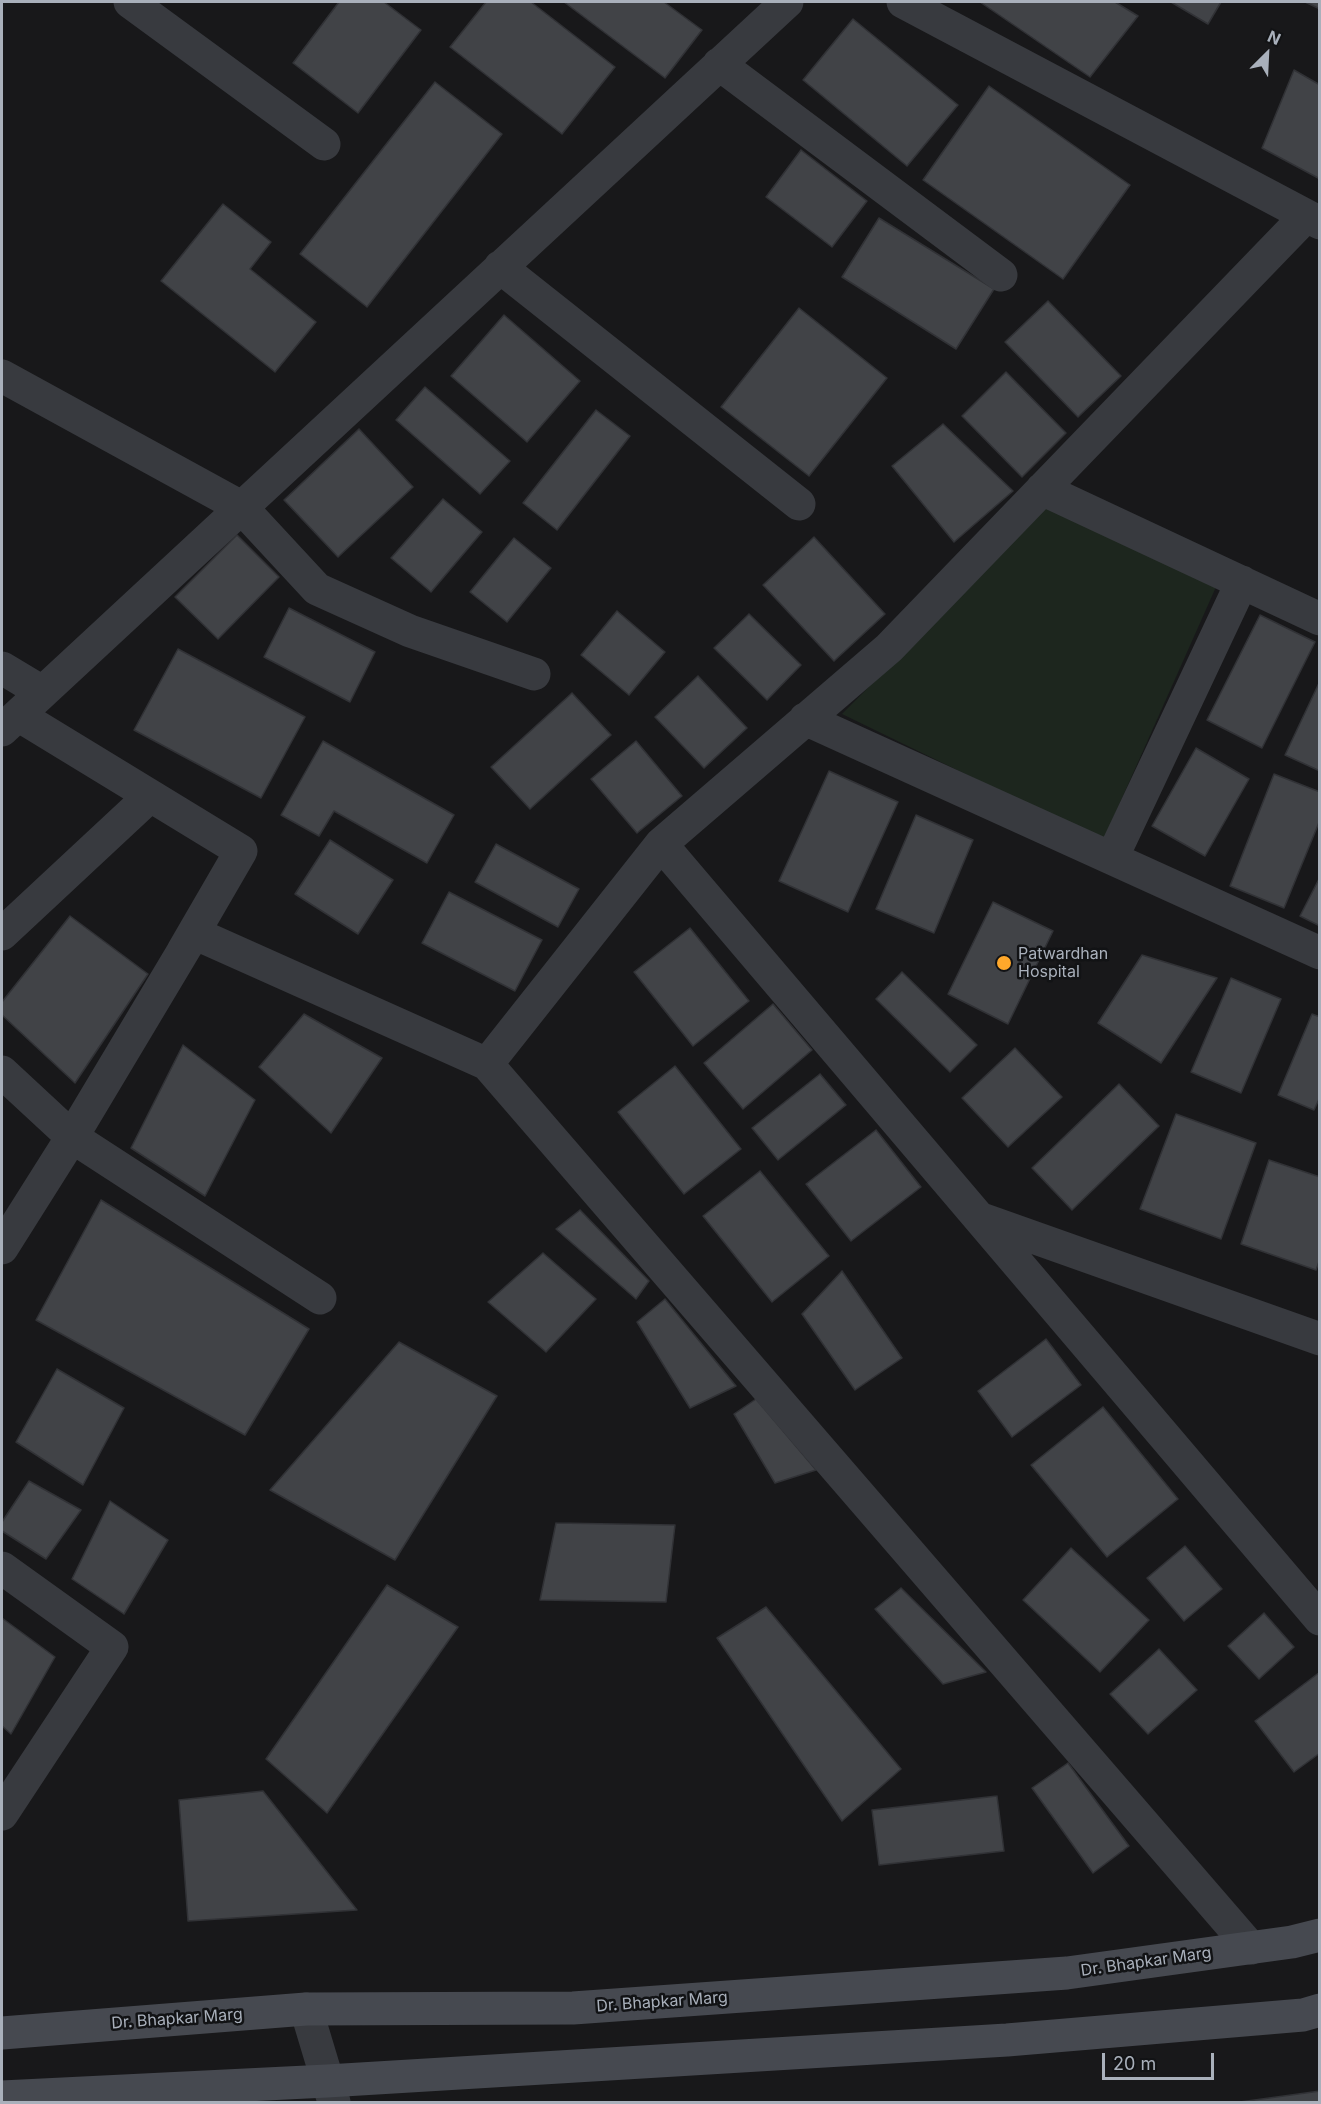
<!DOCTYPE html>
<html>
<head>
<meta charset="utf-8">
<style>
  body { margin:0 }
  #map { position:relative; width:1321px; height:2104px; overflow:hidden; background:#18181a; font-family:Inter,sans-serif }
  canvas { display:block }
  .frame { position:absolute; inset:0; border:3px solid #a9b0bb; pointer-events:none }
  .north { position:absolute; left:1237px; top:24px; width:60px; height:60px; -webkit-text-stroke:4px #121315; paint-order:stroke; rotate:24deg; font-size:16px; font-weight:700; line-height:24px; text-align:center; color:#a9b0bb }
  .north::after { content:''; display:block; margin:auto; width:21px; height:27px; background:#a9b0bb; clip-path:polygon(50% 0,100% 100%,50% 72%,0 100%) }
  .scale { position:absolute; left:1102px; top:2053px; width:112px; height:27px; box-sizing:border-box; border:3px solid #a9b0bb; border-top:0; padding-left:8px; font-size:18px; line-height:21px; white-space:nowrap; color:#a9b0bb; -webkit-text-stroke:4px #121315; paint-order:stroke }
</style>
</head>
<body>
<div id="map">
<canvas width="1321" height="2104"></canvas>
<div class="frame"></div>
<div class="north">N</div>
<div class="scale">20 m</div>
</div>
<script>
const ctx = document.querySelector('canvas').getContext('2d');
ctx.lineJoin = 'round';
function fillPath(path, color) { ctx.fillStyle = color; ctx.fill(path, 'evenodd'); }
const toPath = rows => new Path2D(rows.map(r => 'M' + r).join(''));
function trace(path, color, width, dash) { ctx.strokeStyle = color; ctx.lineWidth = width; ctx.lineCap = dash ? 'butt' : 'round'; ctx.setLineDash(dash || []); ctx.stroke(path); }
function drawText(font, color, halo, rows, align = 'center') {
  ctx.font = font + ' Inter,sans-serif'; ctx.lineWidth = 5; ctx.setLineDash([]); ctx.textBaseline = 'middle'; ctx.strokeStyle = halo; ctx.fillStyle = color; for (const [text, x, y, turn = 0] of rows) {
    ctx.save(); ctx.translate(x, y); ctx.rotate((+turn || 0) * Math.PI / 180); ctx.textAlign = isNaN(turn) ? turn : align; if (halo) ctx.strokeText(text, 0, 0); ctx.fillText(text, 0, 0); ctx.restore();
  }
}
fillPath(toPath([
  [1046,508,1216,587,1103,841,842,714]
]), '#1d261e');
const building = toPath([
  [339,2,384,2,421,30,358,113,293,63,339,2],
  [486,2,531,2,615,67,562,134,450,47,486,2],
  [564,2,664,2,702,30,665,78,564,2],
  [980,2,1115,2,1138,16,1090,77,980,2],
  [1171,2,1221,2,1208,24,1171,2],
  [1305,2,1320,2,1320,9,1305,2],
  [853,19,958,105,907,166,803,80,853,19],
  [1294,70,1320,85,1320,179,1262,148,1294,70],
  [435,82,502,134,367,307,300,254,435,82],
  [989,86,1130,185,1063,279,923,180,989,86],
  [801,150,867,201,832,247,766,197,801,150],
  [223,204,271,242,250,269,316,322,275,372,161,281,223,204],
  [879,218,994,289,956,349,842,277,879,218],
  [1048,301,1121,376,1078,417,1005,342,1048,301],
  [799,308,887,378,809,476,721,407,799,308],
  [504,315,580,381,527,442,451,376,504,315],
  [1006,372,1066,433,1022,477,962,416,1006,372],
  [425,387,510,461,480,494,396,420,425,387],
  [596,410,630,436,557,530,523,503,596,410],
  [943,424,1013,491,954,542,892,466,943,424],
  [359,429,413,487,338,557,284,500,359,429],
  [443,499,482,532,431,592,391,558,443,499],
  [237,535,279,577,218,639,175,597,237,535],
  [814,537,885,614,834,661,763,585,814,537],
  [514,538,551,568,507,622,470,592,514,538],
  [289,608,375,652,350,702,264,657,289,608],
  [617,611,665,652,629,695,581,655,617,611],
  [749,614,801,665,767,700,714,648,749,614],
  [1260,615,1315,642,1262,748,1207,720,1260,615],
  [178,649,305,717,261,798,134,730,178,649],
  [698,676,747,728,704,768,655,717,698,676],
  [1320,681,1320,771,1285,755,1320,681],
  [572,693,611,735,530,809,491,767,572,693],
  [323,741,454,815,427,863,334,811,319,836,281,815,323,741],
  [636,741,682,796,637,833,591,779,636,741],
  [1196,748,1249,779,1205,856,1152,826,1196,748],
  [829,771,898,802,848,912,779,881,829,771],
  [1274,774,1320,792,1320,820,1284,908,1230,886,1274,774],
  [916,815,973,840,934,933,876,909,916,815],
  [330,840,393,880,358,934,295,894,330,840],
  [496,844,579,889,558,927,475,882,496,844],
  [1320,877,1320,926,1300,916,1320,877],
  [449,892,542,940,515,991,422,943,449,892],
  [993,902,1053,931,1008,1024,948,994,993,902],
  [70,916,148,974,75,1083,2,1015,2,1002,70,916],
  [690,928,749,1001,693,1046,634,972,690,928],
  [1142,955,1217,978,1161,1063,1098,1023,1142,955],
  [902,972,977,1045,950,1072,876,999,902,972],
  [1231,978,1281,999,1241,1093,1191,1072,1231,978],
  [773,1004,812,1050,743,1109,704,1063,773,1004],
  [304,1014,382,1058,331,1133,259,1067,304,1014],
  [1312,1014,1320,1017,1320,1097,1314,1110,1278,1095,1312,1014],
  [183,1045,255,1100,205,1196,131,1148,183,1045],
  [1015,1048,1062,1097,1008,1147,962,1098,1015,1048],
  [675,1066,741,1149,684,1194,618,1112,675,1066],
  [820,1074,846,1105,778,1160,752,1128,820,1074],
  [1119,1084,1159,1126,1072,1210,1032,1168,1119,1084],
  [1176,1114,1256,1143,1221,1239,1140,1209,1176,1114],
  [876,1130,921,1187,851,1241,806,1184,876,1130],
  [1269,1160,1320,1177,1320,1259,1316,1270,1241,1244,1269,1160],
  [760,1171,829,1256,772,1302,703,1216,760,1171],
  [101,1200,309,1329,245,1435,36,1320,101,1200],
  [580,1210,649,1281,636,1299,556,1229,580,1210],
  [543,1253,596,1299,546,1352,488,1302,543,1253],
  [842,1271,902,1358,855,1390,802,1314,842,1271],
  [665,1299,736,1386,690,1408,637,1322,665,1299],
  [1046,1339,1081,1385,1012,1437,978,1391,1046,1339],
  [399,1342,497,1396,395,1560,270,1490,399,1342],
  [57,1369,124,1408,83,1485,16,1442,57,1369],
  [756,1399,816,1470,775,1483,734,1414,756,1399],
  [1103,1407,1178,1499,1107,1557,1031,1465,1103,1407],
  [29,1481,81,1510,46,1559,2,1531,2,1522,29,1481],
  [110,1501,168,1540,124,1614,72,1579,110,1501],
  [556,1523,675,1525,666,1602,540,1600,556,1523],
  [1185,1546,1222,1589,1184,1621,1147,1578,1185,1546],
  [1071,1548,1149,1620,1100,1672,1023,1600,1071,1548],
  [387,1585,458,1627,327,1813,266,1759,387,1585],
  [901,1588,986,1672,943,1684,875,1609,901,1588],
  [766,1607,901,1769,842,1821,717,1638,766,1607],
  [1264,1613,1294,1647,1259,1679,1228,1646,1264,1613],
  [2,1618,55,1657,11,1734,2,1726,2,1618],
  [1159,1649,1197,1690,1148,1734,1110,1694,1159,1649],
  [1320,1672,1320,1753,1294,1772,1255,1721,1320,1672],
  [1068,1763,1129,1846,1093,1873,1032,1788,1068,1763],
  [263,1791,357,1910,188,1921,179,1800,263,1791],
  [997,1796,1004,1851,879,1865,872,1810,997,1796],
  [1320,2091,1320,2102,1240,2102,1320,2091]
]);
fillPath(building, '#414347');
trace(building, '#313236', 1.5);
trace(toPath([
  [130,2,324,144],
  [903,2,1320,223],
  [719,64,1001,275],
  [500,267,799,504],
  [2,376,241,507,317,589,410,631,534,674],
  [1042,489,1320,619],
  [2,668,42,692],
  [18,715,241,851,183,951],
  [805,719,1320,953],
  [2,730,787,2],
  [661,844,1320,1619],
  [1112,858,1242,582],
  [2,934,150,796],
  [487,1064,661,844,889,648,1306,216],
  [2,1072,72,1137,320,1298],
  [979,1218,1320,1339],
  [2,1248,72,1137,194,933,487,1064,1251,1948],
  [2,1568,112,1647,2,1814]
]), '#383a3f', 33);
trace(toPath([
  [306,2009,334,2102]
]), '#383a3f', 33);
trace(toPath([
  [2,2033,306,2009,573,2008,1067,1973,1292,1942,1320,1935],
  [2,2097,327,2081,1007,2040,1303,2015,1320,2010]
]), '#464950', 33);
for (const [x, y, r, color] of [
  [1004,963,8,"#ffa82b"]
]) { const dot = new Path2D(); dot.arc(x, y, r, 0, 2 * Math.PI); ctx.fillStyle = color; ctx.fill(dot); trace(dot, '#121315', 2); }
drawText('16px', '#a9b0bb', '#121315', [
  ["Patwardhan",1018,954],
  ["Hospital",1018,972]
], 'left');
drawText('16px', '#a9b0bb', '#121315', [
  ["Dr. Bhapkar Marg",1146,1962,-8],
  ["Dr. Bhapkar Marg",662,2002,-4],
  ["Dr. Bhapkar Marg",177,2019,-4]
]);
</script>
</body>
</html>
